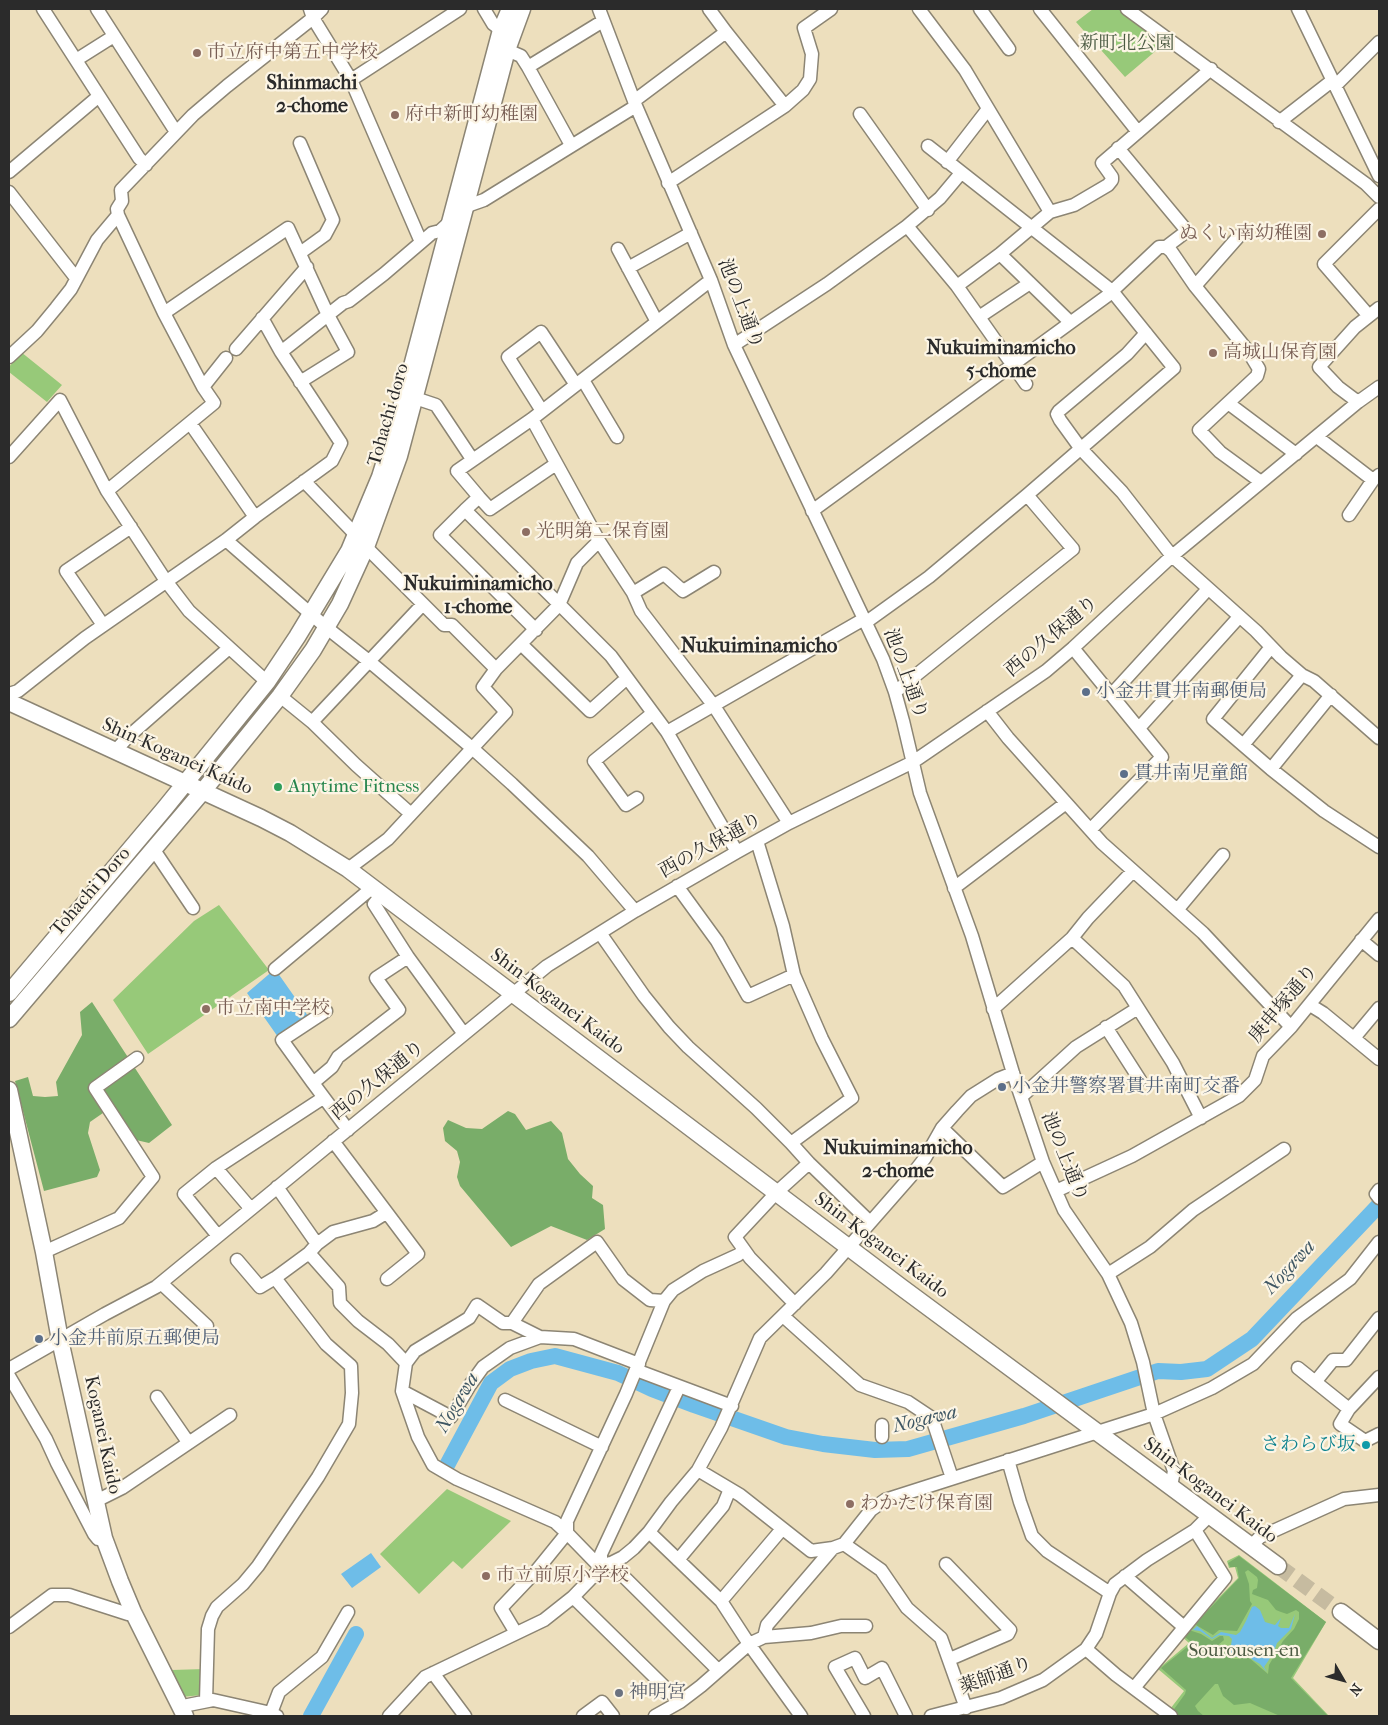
<!DOCTYPE html>
<html>
<head>
<meta charset="utf-8">
<style>
  body { margin:0 }
  #map { position:relative; width:1388px; height:1725px; overflow:hidden; background:#eddfbd; font-family:"IM FELL French Canon",serif }
  canvas { display:block }
  .frame { position:absolute; inset:0; border:10px solid #2b2b2b; pointer-events:none }
  .north { position:absolute; left:1318px; top:1655px; width:50px; height:50px; -webkit-text-stroke:4px #fcf5e5; paint-order:stroke; rotate:128deg; font-size:14px; font-weight:700; line-height:20px; text-align:center; color:#2b2b2b }
  .north::after { content:''; display:block; margin:auto; width:18px; height:22px; background:#2b2b2b; clip-path:polygon(50% 0,100% 100%,50% 72%,0 100%) }
</style>
</head>
<body>
<div id="map">
<canvas width="1388" height="1725"></canvas>
<div class="frame"></div>
<div class="north">N</div>
</div>
<script>
const ctx = document.querySelector('canvas').getContext('2d');
ctx.lineJoin = 'round';
function fillPath(path, color) { ctx.fillStyle = color; ctx.fill(path, 'evenodd'); }
const toPath = rows => new Path2D(rows.map(r => 'M' + r).join(''));
function trace(path, color, width, dash) { ctx.strokeStyle = color; ctx.lineWidth = width; ctx.lineCap = dash ? 'butt' : 'round'; ctx.setLineDash(dash || []); ctx.stroke(path); }
function drawText(font, color, halo, rows, align = 'center') {
  ctx.font = font + ' "IM FELL French Canon","Noto Serif JP",serif'; ctx.lineWidth = 4.5; ctx.setLineDash([]); ctx.textBaseline = 'middle'; ctx.strokeStyle = halo; ctx.fillStyle = color; for (const [text, x, y, turn = 0] of rows) {
    ctx.save(); ctx.translate(x, y); ctx.rotate((+turn || 0) * Math.PI / 180); ctx.textAlign = isNaN(turn) ? turn : align; if (halo) ctx.strokeText(text, 0, 0); ctx.fillText(text, 0, 0); ctx.restore();
  }
}
fillPath(toPath([
  [1093,9,1119,9,1165,43,1125,77,1076,22],
  [21,352,62,385,47,402,9,372,9,367],
  [219,905,269,970,148,1054,113,1000,194,921],
  [447,1489,511,1521,462,1569,453,1561,419,1594,380,1554],
  [1239,1555,1326,1622,1293,1678,1329,1716,1171,1716,1167,1713,1184,1691,1158,1669,1189,1643,1181,1636,1238,1578,1235,1567,1229,1568,1227,1561],
  [204,1669,202,1695,182,1697,172,1670]
]), '#97c979');
fillPath(toPath([
  [92,1002,172,1125,149,1143,136,1140,113,1106,90,1122,88,1133,100,1170,97,1177,44,1191,15,1081,28,1077,33,1096,45,1097,58,1096,56,1082,82,1035,80,1012],
  [508,1111,515,1114,526,1130,551,1121,562,1133,568,1159,580,1174,593,1186,592,1198,603,1205,605,1229,587,1240,551,1226,511,1247,460,1186,457,1177,460,1162,457,1151,445,1141,443,1128,448,1120,466,1128,482,1129],
  [1239,1556,1326,1622,1291,1678,1328,1716,1280,1716,1250,1703,1234,1705,1223,1696,1218,1684,1215,1684,1195,1706,1198,1711,1204,1716,1176,1716,1172,1712,1185,1694,1186,1690,1161,1668,1191,1644,1191,1642,1185,1637,1184,1635,1189,1630,1201,1634,1212,1641,1220,1636,1223,1636,1224,1640,1218,1645,1226,1653,1233,1659,1238,1659,1247,1656,1268,1674,1269,1665,1283,1641,1294,1629,1299,1619,1299,1612,1296,1610,1287,1614,1281,1612,1276,1610,1268,1600,1252,1594,1253,1590,1257,1588,1258,1580,1257,1577,1248,1570,1245,1572,1249,1584,1250,1601,1252,1604,1237,1631,1219,1630,1213,1635,1196,1625,1197,1622,1239,1578,1237,1567,1230,1567,1228,1563]
]), '#79ad69');
fillPath(toPath([
  [275,969,308,1016,278,1037,247,993],
  [371,1553,381,1567,352,1588,341,1574],
  [1255,1606,1260,1610,1265,1622,1275,1625,1281,1618,1278,1626,1281,1628,1289,1628,1295,1614,1291,1629,1277,1643,1273,1654,1264,1667,1267,1672,1260,1664,1253,1660,1247,1654,1242,1657,1237,1657,1225,1650,1220,1645,1228,1648,1231,1645,1232,1639,1229,1636,1219,1635,1212,1639,1200,1631,1193,1630,1197,1626,1212,1638,1221,1632,1236,1635,1240,1632,1246,1621,1252,1607]
]), '#6ebde8');
trace(toPath([
  [446,1467,491,1383,510,1369,531,1361,555,1356,618,1373,652,1389,694,1405,786,1437,823,1444,875,1450,908,1449,1024,1416,1158,1371,1181,1372,1207,1369,1252,1339,1379,1205],
  [311,1716,356,1634]
]), '#6ebde8', 16);
trace(toPath([
  [1278,1566,1341,1612]
]), '#c6bba0', 16, [16, 8]);
const minor = toPath([
  [43,9,139,158,146,165],
  [97,9,176,132],
  [310,9,313,18,351,80,421,242],
  [484,9,493,24,501,30],
  [599,9,636,106,711,280,734,345,883,659,895,692,903,721,920,793,972,936,1013,1073,1043,1162,1064,1210,1108,1274,1131,1323,1143,1362,1154,1414,1174,1471,1171,1486],
  [709,9,726,32,785,106],
  [919,9,965,70,1050,212],
  [980,9,1009,49],
  [1040,9,1138,132],
  [1127,9,1366,184,1379,197],
  [1298,9,1379,176],
  [507,50,521,56,528,67,571,145],
  [76,60,114,36],
  [528,67,603,21],
  [351,80,460,9],
  [1336,85,1379,42],
  [634,101,726,32],
  [860,114,928,210],
  [1279,122,1333,80],
  [1118,148,1187,231,1166,247],
  [947,162,988,109],
  [9,172,99,96],
  [668,183,785,106,803,90,810,79,812,54,804,28,831,9],
  [9,192,76,278],
  [907,226,940,198,961,173],
  [618,249,657,322],
  [300,253,325,235,333,220,300,143],
  [1000,254,1070,322],
  [628,268,691,233],
  [957,286,1000,254,1050,212,1074,205,1108,185,1112,180,1112,177,1102,163,1211,69],
  [1195,286,1239,236],
  [164,313,288,228,328,315,348,352,300,382],
  [1369,316,1324,264,1379,209],
  [979,317,1030,283],
  [262,318,281,352],
  [1146,333,1127,354,1059,411,1057,414,1060,420,1081,449,1122,492,1172,556,1256,631,1281,657,1302,675,1314,681,1379,738],
  [734,345,827,284,907,226,957,286,1026,384],
  [236,349,307,267],
  [9,357,37,331,56,308,71,289,97,240,118,215],
  [583,380,617,437],
  [203,387,226,358],
  [415,398,436,405,472,459],
  [1358,402,1338,387,1319,367,1355,327,1379,308],
  [1228,403,1296,454],
  [542,411,508,357,541,332,576,385],
  [190,423,255,517],
  [1317,437,1373,480],
  [9,457,60,400,107,491,166,581,189,611,267,682],
  [304,481,356,535],
  [107,491,214,403,203,387,164,313,118,215,117,209,122,201,121,190,193,115,227,86,313,18,322,9],
  [479,497,457,471,532,419,711,280],
  [465,510,479,497,490,509,556,464],
  [812,511,1107,296,1159,247,1166,247,1171,251,1195,286,1248,351,1259,369,1257,376,1199,430,1220,452,1261,482],
  [1349,515,1373,480,1379,475],
  [226,540,327,628,370,662,472,748,512,784,588,856,635,911],
  [599,541,633,593,641,611,714,706,789,823],
  [366,547,444,625,452,625,496,669,559,605,577,563,599,541,532,419],
  [633,593,664,574,683,591,714,572],
  [865,623,929,577,1027,495,1174,368,1112,291,928,146],
  [103,625,66,571,131,527],
  [536,630,440,535,465,510,611,656,667,732,737,852],
  [521,644,590,711,627,678],
  [1271,647,1213,719,1271,769,1324,811,1379,847],
  [1073,648,1162,757,1091,829],
  [895,692,1073,549,1027,495],
  [9,694,18,691,85,638,226,540,255,517,332,461,341,443,281,352,343,303,349,301,384,274,432,233,440,231,467,206,484,200,636,106],
  [1111,695,1208,589],
  [280,696,312,722,356,765,411,814],
  [987,711,1008,738,1102,843,1203,933,1291,1027],
  [312,722,423,604],
  [1139,728,1239,617],
  [667,732,864,619],
  [1243,745,1302,675],
  [115,751,129,736,229,648],
  [1271,769,1331,695],
  [637,798,626,805,594,761,653,713],
  [757,841,783,926,794,975,822,1039,852,1098,791,1143],
  [154,850,193,908],
  [348,869,388,839,506,712,483,687,496,669],
  [677,886,717,941,748,996,794,975],
  [954,888,1066,803],
  [382,894,374,904,408,957,464,1034],
  [1178,909,1223,855],
  [600,933,644,996,669,1027,688,1047,756,1108,791,1143,809,1163,870,1222],
  [1072,938,1124,986,1173,1063,1201,1118],
  [1361,940,1379,955],
  [275,969,373,887],
  [1310,1005,1323,1013,1379,1059],
  [993,1009,1072,938,1088,918,1133,871],
  [1106,1027,1140,1080],
  [1354,1038,1379,1008],
  [313,1083,282,1040,326,1011],
  [1021,1097,1076,1047,1138,1008],
  [942,1128,1003,1187,1043,1162],
  [348,1130,313,1083,332,1067,338,1057,399,1010,376,978,408,957],
  [333,1141,418,1254,387,1279],
  [216,1168,184,1194,218,1236],
  [1379,1190,1376,1194,1379,1198],
  [1056,1191,1132,1156,1239,1096,1255,1080,1263,1056,1291,1027,1379,919],
  [251,1209,216,1168,323,1098],
  [317,1244,333,1232,373,1221,386,1213],
  [44,1252,119,1218,153,1177,95,1088,137,1058],
  [309,1253,339,1287,340,1303,358,1321,388,1344,406,1363,415,1351,469,1318,477,1305,503,1323,512,1323,540,1337],
  [237,1260,260,1287,275,1278],
  [1108,1274,1150,1247,1193,1210,1284,1149],
  [161,1283,207,1326],
  [795,1304,750,1258,735,1237,777,1192,809,1163],
  [783,1316,860,1385,908,1402,932,1418,952,1478],
  [512,1323,539,1284,597,1242,623,1279,650,1300,664,1301],
  [406,1363,402,1391,418,1437,433,1465,457,1479,555,1522,567,1533,537,1570,501,1608,516,1633],
  [1298,1368,1349,1409],
  [9,1369,105,1314,156,1287,547,966,635,911,737,852,789,823,913,762,1046,671,1073,648,1172,556,1358,402,1379,387],
  [636,1370,732,1406],
  [9,1376,46,1439,57,1463,94,1534,98,1539,104,1538],
  [1379,1377,1349,1409,1340,1424,1365,1441,1379,1434],
  [1316,1381,1333,1360,1346,1360,1379,1318],
  [402,1391,451,1417,470,1385,483,1367,510,1348,540,1337,574,1339,639,1364],
  [157,1397,188,1442],
  [505,1400,602,1447],
  [882,1425,882,1437],
  [1008,1460,1020,1502,1032,1536,1047,1551,1110,1593],
  [698,1470,740,1495,811,1551,833,1548,844,1544,871,1510,885,1500,1154,1414,1212,1388,1253,1364,1297,1318,1350,1279,1379,1242],
  [96,1501,122,1488,230,1415],
  [649,1532,721,1601,749,1644,801,1716],
  [844,1544,881,1570,907,1608,941,1638,966,1708],
  [1251,1546,1260,1537,1344,1499,1379,1495],
  [678,1560,723,1506,730,1489],
  [610,1563,718,1670],
  [946,1564,1010,1630,1008,1634,950,1659],
  [601,1568,567,1533,567,1521,626,1394,664,1301,673,1290,703,1271,738,1255,744,1250],
  [601,1568,601,1554,679,1387],
  [1125,1576,1184,1627],
  [573,1597,680,1702],
  [721,1601,782,1529],
  [9,1627,52,1595,69,1595,128,1614,133,1612],
  [764,1637,767,1625,833,1548],
  [1086,1649,1116,1675,1171,1716],
  [433,1673,465,1716],
  [1134,1688,1225,1578,1195,1530],
  [206,1701,208,1629,212,1616,217,1607,243,1584,258,1566,318,1477,349,1424,352,1393,351,1366,326,1344,275,1278,309,1253,317,1244,277,1187],
  [181,1709,188,1705,213,1700,271,1713,277,1716],
  [271,1713,279,1692,322,1657,348,1612],
  [389,1716,425,1677,544,1620,573,1597,601,1568,623,1557,634,1548,649,1532,671,1502,698,1470,721,1428,760,1338,826,1273,911,1176,925,1158,942,1128,957,1111,971,1096,998,1079,1013,1073],
  [583,1716,602,1702,613,1716],
  [655,1716,680,1702,701,1686,749,1644,764,1637,811,1633,841,1626,866,1626],
  [864,1716,835,1667,855,1658,865,1678,882,1668,906,1716],
  [931,1716,1001,1698,1043,1680,1086,1649,1096,1634,1110,1593,1115,1584,1147,1560,1195,1530,1210,1515]
]);
const major = toPath([
  [9,702,261,818,290,833,348,869,901,1287,1278,1566],
  [9,993,165,808,267,682,297,637,349,551,380,477,398,419,501,30,510,9],
  [9,1019,203,791,280,696,313,650,340,604,366,547,399,456,507,50,522,9],
  [9,1090,44,1252,60,1340,104,1538,120,1581,133,1612,185,1716],
  [1341,1612,1379,1641]
]);
trace(minor, '#8c8574', 15);
trace(major, '#8c8574', 19);
trace(minor, '#fff', 12);
trace(major, '#fff', 16);
for (const [x, y, r, color] of [
  [197,53,5,"#8d6e63"],
  [395,115,5,"#8d6e63"],
  [1322,234,5,"#8d6e63"],
  [1213,353,5,"#8d6e63"],
  [526,532,5,"#8d6e63"],
  [1086,692,5,"#5c6f8a"],
  [1124,774,5,"#5c6f8a"],
  [278,787,5,"#2e9e5b"],
  [206,1009,5,"#8d6e63"],
  [1002,1087,5,"#5c6f8a"],
  [39,1339,5,"#5c6f8a"],
  [1366,1445,5,"#0f9aa8"],
  [850,1504,5,"#8d6e63"],
  [486,1576,5,"#8d6e63"],
  [619,1693,5,"#6b7280"]
]) { const dot = new Path2D(); dot.arc(x, y, r, 0, 2 * Math.PI); ctx.fillStyle = color; ctx.fill(dot); trace(dot, '#fcf5e5', 2); }
drawText('19px', '#4b5a42', '#fcf5e5', [
  ["新町北公園",1127,44],
  ["Sourousen-en",1244,1651]
]);
drawText('19px', '#785e54', '#fcf5e5', [
  ["市立府中第五中学校",207,53],
  ["府中新町幼稚園",405,115],
  ["ぬくい南幼稚園",1312,234,"right"],
  ["高城山保育園",1223,353],
  ["光明第二保育園",536,532],
  ["市立南中学校",216,1009],
  ["わかたけ保育園",860,1504],
  ["市立前原小学校",496,1576]
], 'left');
drawText('19px', '#2b2b2b', '#fcf5e5', [
  ["池の上通り",740,304,69],
  ["Tohachi doro",389,415,-74],
  ["西の久保通り",1052,637,-40],
  ["池の上通り",905,674,70],
  ["Shin-Koganei Kaido",177,757,24],
  ["西の久保通り",711,846,-29],
  ["Tohachi Doro",91,892,-49],
  ["Shin-Koganei Kaido",557,1002,37],
  ["庚申塚通り",1284,1004,-50],
  ["西の久保通り",378,1081,-39],
  ["池の上通り",1064,1157,68],
  ["Shin-Koganei Kaido",881,1246,37],
  ["Koganei Kaido",102,1435,78],
  ["Shin-Koganei Kaido",1210,1491,37],
  ["薬師通り",996,1676,-20]
]);
drawText('19px', '#4e5e75', '#fcf5e5', [
  ["小金井貫井南郵便局",1096,692],
  ["貫井南児童館",1134,774],
  ["小金井警察署貫井南町交番",1012,1087],
  ["小金井前原五郵便局",49,1339]
], 'left');
drawText('19px', '#27864d', '#fcf5e5', [
  ["Anytime Fitness",288,787]
], 'left');
drawText('19px', '#0d838f', '#fcf5e5', [
  ["さわらび坂",1356,1445]
], 'right');
drawText('19px', '#5b616d', '#fcf5e5', [
  ["神明宮",629,1693]
], 'left');
drawText('bold 20px', '#2b2b2b', '#fcf5e5', [
  ["Shinmachi",312,84],
  ["2-chome",312,107],
  ["Nukuiminamicho",1001,349],
  ["5-chome",1001,372],
  ["Nukuiminamicho",478,585],
  ["1-chome",478,608],
  ["Nukuiminamicho",898,1149],
  ["2-chome",898,1172]
]);
drawText('italic 20px', '#3f5764', '#fcf5e5', [
  ["Nogawa",1290,1268,-47],
  ["Nogawa",458,1403,-59],
  ["Nogawa",925,1420,-13]
]);
drawText('bold 21px', '#2b2b2b', '#fcf5e5', [
  ["Nukuiminamicho",759,647]
]);
</script>
</body>
</html>
